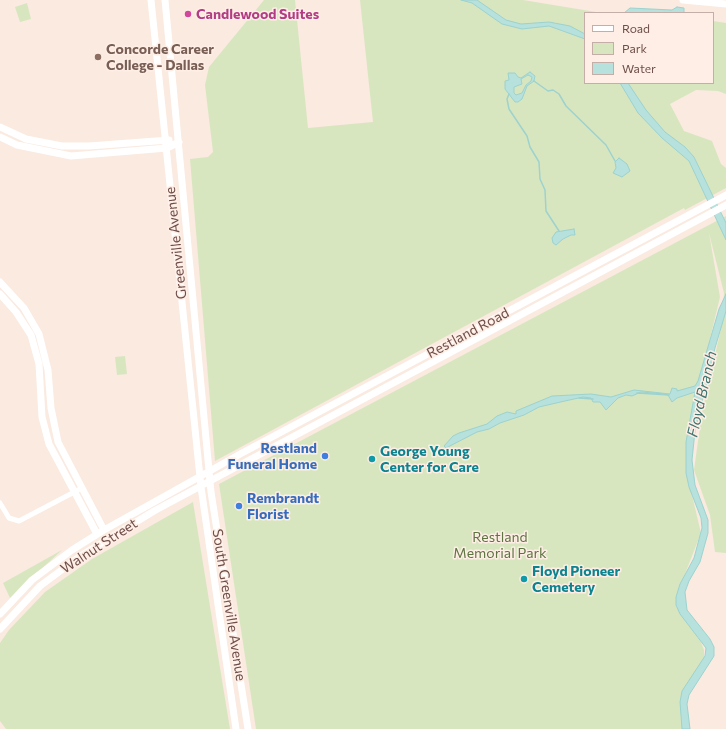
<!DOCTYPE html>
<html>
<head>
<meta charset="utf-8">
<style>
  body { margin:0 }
  #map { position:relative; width:726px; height:729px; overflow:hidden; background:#faeae0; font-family:Commissioner,sans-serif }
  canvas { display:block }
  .legend { position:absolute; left:584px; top:12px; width:130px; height:72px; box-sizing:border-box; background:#feeee5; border:1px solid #c4aea7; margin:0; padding:5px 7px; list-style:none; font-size:12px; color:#6e4e49 }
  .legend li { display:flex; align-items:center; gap:8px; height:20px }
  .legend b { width:20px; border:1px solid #c4aea7 }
</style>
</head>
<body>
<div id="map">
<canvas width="726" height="729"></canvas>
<ul class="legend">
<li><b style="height:5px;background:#fff"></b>Road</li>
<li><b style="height:11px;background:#d8e6c0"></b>Park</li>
<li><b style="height:11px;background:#b6e1dd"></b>Water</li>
</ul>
</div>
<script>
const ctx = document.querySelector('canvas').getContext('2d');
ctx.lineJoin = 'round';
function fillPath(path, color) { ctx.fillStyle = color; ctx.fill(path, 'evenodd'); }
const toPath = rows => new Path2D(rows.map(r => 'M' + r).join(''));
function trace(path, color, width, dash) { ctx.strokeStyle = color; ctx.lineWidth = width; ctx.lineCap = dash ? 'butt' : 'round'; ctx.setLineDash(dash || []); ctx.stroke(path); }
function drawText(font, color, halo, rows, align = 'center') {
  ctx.font = font + ' Commissioner,sans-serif'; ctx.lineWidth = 3; ctx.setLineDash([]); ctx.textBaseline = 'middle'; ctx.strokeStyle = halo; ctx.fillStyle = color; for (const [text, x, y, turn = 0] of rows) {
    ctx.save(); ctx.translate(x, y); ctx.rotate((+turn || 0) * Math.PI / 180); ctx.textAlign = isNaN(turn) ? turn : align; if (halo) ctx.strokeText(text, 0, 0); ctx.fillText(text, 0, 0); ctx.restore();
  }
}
fillPath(toPath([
  [264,0,295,0,308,128,373,122,360,0,523,0,602,13,585,13,585,83,713,83,713,21,726,23,726,94,718,91,696,90,670,104,684,131,712,141,721,164,726,168,726,188,685,210,684,208,215,461,190,159,208,157,213,152,205,85,209,67],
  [27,3,31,19,20,22,15,7],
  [726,216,726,553,715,552,710,515,694,470,702,412,722,324,724,293,709,233,720,297,687,435,687,464,692,495,701,533,678,592,678,608,701,642,704,650,704,658,682,694,684,729,256,729,219,484],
  [125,356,127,374,117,375,115,357],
  [193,502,230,729,6,729,0,721,0,643,9,630,45,592,92,559],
  [62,550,10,598,3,583]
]), '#d8e6c0');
const water = toPath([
  [461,0,477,0,506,20,521,24,549,22,570,26,585,34,585,39,549,26,522,29,502,24,472,3,461,0],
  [677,7,684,8,684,13,624,13,630,8,672,10,677,7],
  [530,72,535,76,534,81,527,86,522,99,518,102,515,102,505,89,505,81,509,80,508,73,515,73,518,77,521,78,530,72],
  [528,75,532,77,531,81,526,85,522,93,516,95,514,93,514,87,522,84,521,79,528,75],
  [620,83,628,83,646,110,665,132,685,147,694,157,726,223,726,240,689,161,662,138,638,113,620,83],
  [619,158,627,164,630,171,622,177,613,173,616,168,615,162,619,158],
  [574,229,575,235,571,235,563,239,556,245,553,243,552,238,556,232,574,229],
  [726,294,726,311,715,348,695,431,692,460,695,485,708,520,708,533,700,562,689,581,685,592,687,610,710,639,714,647,714,656,689,695,687,704,690,729,682,729,680,702,682,691,705,656,706,648,680,614,676,605,676,597,680,584,694,558,702,528,701,518,689,487,686,473,686,442,695,392,677,398,672,402,668,395,664,394,641,392,632,396,626,395,618,398,606,410,600,402,593,402,591,398,583,397,565,401,539,407,524,415,500,423,489,429,477,432,446,448,444,446,453,436,459,433,487,424,497,416,507,412,516,414,516,411,552,396,591,394,611,397,634,390,670,394,672,388,677,389,677,391,695,386,698,381,719,309,726,294]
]);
fillPath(water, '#b6e1dd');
trace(water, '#9dd2ce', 1);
trace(toPath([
  [534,81,548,91,553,90,559,94,566,106,606,145,615,161],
  [509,94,507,99,509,109,527,136,530,147,539,162,540,179,545,190,546,211,559,231],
  [637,393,669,395],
  [579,398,593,399]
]), '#9dd2ce', 1.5);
trace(toPath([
  [0,503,9,518,19,521,82,488]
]), '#fff', 5);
trace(toPath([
  [151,0,201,487,236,729],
  [165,0,211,492,248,729],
  [683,0,726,4],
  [0,127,26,139,62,146,89,146,169,140],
  [0,137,17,145,71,156,167,148,179,142],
  [0,282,24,308,39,334,48,370,51,408,58,442,104,530],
  [0,294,16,312,31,335,39,364,42,417,49,444,97,534],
  [0,614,32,580,72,550,104,530,242,453,726,195],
  [0,629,40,586,79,557,154,511,726,205]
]), '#fff', 7);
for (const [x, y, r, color] of [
  [188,14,4,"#d1479c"],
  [98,57,4,"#8d6e63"],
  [325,456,4,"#3f7fe0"],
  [372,459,4,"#0f9aa8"],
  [239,506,4,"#3f7fe0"],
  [524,579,4,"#0f9aa8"]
]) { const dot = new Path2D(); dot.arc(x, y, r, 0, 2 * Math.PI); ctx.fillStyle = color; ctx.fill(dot); trace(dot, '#feeee5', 1.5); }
drawText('bold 14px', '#b23c85', '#feeee5', [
  ["Candlewood Suites",196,14]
], 'left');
drawText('bold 14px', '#785e54', '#feeee5', [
  ["Concorde Career",106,49],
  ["College - Dallas",106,65]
], 'left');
drawText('14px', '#6e4e49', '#feeee5', [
  ["Greenville Avenue",176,243,-96],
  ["Restland Road",468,333,-28],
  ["Walnut Street",99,546,-33],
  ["South Greenville Avenue",229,605,81]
]);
drawText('bold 14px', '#366cbe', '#feeee5', [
  ["Restland",317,448],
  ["Funeral Home",317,464],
  ["Rembrandt",247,498,"left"],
  ["Florist",247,514,"left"]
], 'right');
drawText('bold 14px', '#0d838f', '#feeee5', [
  ["George Young",380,451],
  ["Center for Care",380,467],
  ["Floyd Pioneer",532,571],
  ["Cemetery",532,587]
], 'left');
drawText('14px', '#5d7442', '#feeee5', [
  ["Restland",500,537],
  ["Memorial Park",500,553]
]);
drawText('italic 15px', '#3f7470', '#feeee5', [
  ["Floyd Branch",702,394,-77]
]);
</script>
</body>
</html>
